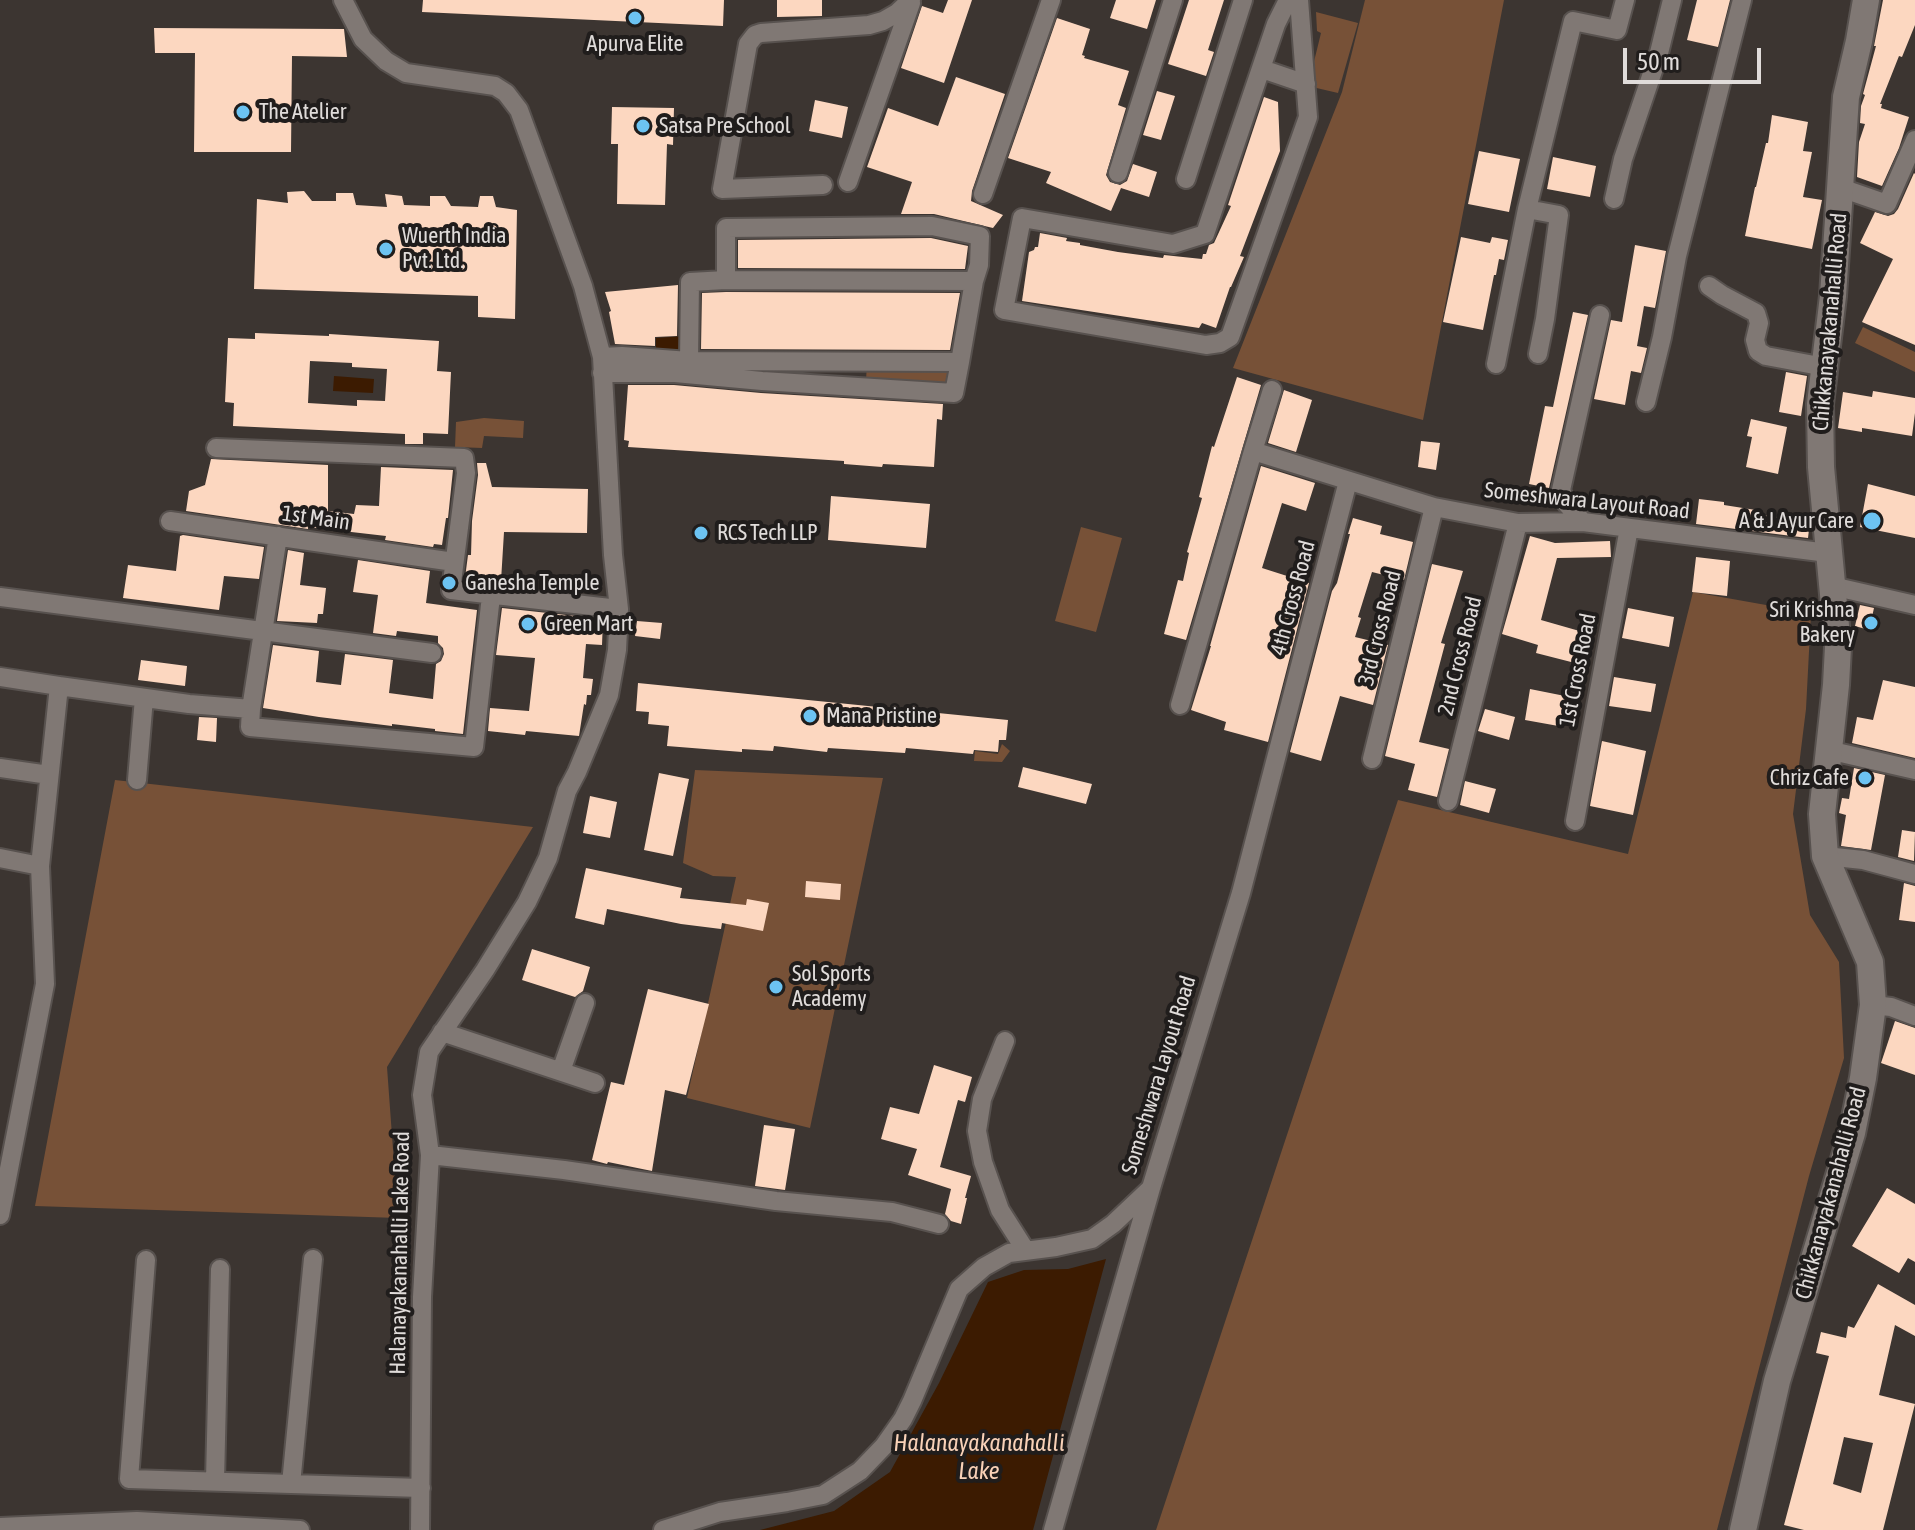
<!DOCTYPE html>
<html>
<head>
<meta charset="utf-8">
<style>
  body { margin:0 }
  #map { position:relative; width:1915px; height:1530px; overflow:hidden; background:#3c3531; font-family:"Asap Condensed",sans-serif }
  canvas { display:block }
  .scale { position:absolute; left:1623px; top:48px; width:138px; height:36px; box-sizing:border-box; border:4px solid #e0dcda; border-top:0; padding-left:10px; font-size:24px; line-height:28px; white-space:nowrap; color:#e0dcda; -webkit-text-stroke:6px #201d1c; paint-order:stroke }
</style>
</head>
<body>
<div id="map">
<canvas width="1915" height="1530"></canvas>
<div class="scale">50 m</div>
</div>
<script>
const ctx = document.querySelector('canvas').getContext('2d');
ctx.lineJoin = 'round';
function fillPath(path, color) { ctx.fillStyle = color; ctx.fill(path, 'evenodd'); }
const toPath = rows => new Path2D(rows.map(r => 'M' + r).join(''));
function trace(path, color, width, dash) { ctx.strokeStyle = color; ctx.lineWidth = width; ctx.lineCap = dash ? 'butt' : 'round'; ctx.setLineDash(dash || []); ctx.stroke(path); }
function drawText(font, color, halo, rows, align = 'center') {
  ctx.font = font + ' "Asap Condensed",sans-serif'; ctx.lineWidth = 8; ctx.setLineDash([]); ctx.textBaseline = 'middle'; ctx.strokeStyle = halo; ctx.fillStyle = color; for (const [text, x, y, turn = 0] of rows) {
    ctx.save(); ctx.translate(x, y); ctx.rotate((+turn || 0) * Math.PI / 180); ctx.textAlign = isNaN(turn) ? turn : align; if (halo) ctx.strokeText(text, 0, 0); ctx.fillText(text, 0, 0); ctx.restore();
  }
}
fillPath(toPath([
  [1365,0,1504,0,1423,420,1233,368,1342,92],
  [1316,12,1358,23,1338,93,1308,86,1321,33,1317,31],
  [1863,327,1915,352,1915,372,1855,343],
  [867,364,950,365,948,386,866,380],
  [484,418,524,421,523,438,484,436,482,448,455,447,456,422],
  [1081,527,1122,538,1096,632,1055,621],
  [1693,592,1811,613,1806,709,1793,814,1810,915,1839,962,1844,1058,1809,1176,1717,1530,1156,1530,1398,800,1628,854],
  [1002,744,1010,751,1002,762,974,761,975,751,998,754],
  [695,770,883,778,810,1128,687,1098,736,877,713,876,683,863],
  [115,780,533,827,387,1067,398,1218,35,1206]
]), '#775137');
fillPath(toPath([
  [685,336,684,353,644,349,656,348,656,338],
  [334,376,374,379,373,393,333,391],
  [1106,1259,1033,1530,760,1530,834,1511,890,1472,939,1383,988,1282,1024,1270,1068,1269]
]), '#3c1b01');
fillPath(toPath([
  [423,0,724,0,723,26,422,12],
  [777,0,822,0,822,16,777,17],
  [948,0,972,0,944,83,901,68,922,6,943,13],
  [1116,0,1156,0,1147,29,1110,18],
  [1189,0,1224,0,1208,50,1214,52,1206,76,1168,64],
  [1697,0,1730,0,1718,47,1687,40],
  [1883,0,1915,0,1915,25,1902,57,1899,56,1880,104,1882,104,1881,108,1909,117,1899,148,1882,186,1857,177,1859,142,1865,124,1860,123,1861,106,1865,95,1863,94,1876,46,1874,46],
  [1057,18,1090,29,1082,55,1085,56,1084,58,1129,71,1118,105,1126,108,1106,175,1110,182,1120,185,1127,181,1133,164,1157,172,1149,197,1121,188,1111,211,1046,183,1051,172,1008,158],
  [154,28,344,29,347,57,292,56,291,152,194,152,195,53,155,53],
  [956,77,1005,94,972,191,971,201,1003,215,993,228,934,214,901,214,912,182,867,167,888,108,938,126],
  [1157,91,1175,96,1161,140,1143,135],
  [1264,97,1278,102,1280,151,1240,256,1244,257,1231,287,1230,287,1216,328,1202,323,1199,328,1022,301,1029,252,1034,250,1035,247,1038,247,1040,233,1067,238,1066,241,1080,243,1080,245,1118,252,1163,258,1164,255,1202,259,1203,254,1206,254,1209,245,1214,243,1231,206,1228,205],
  [815,100,848,107,842,138,809,131],
  [612,107,674,108,673,145,667,144,665,205,617,204,618,144,611,144],
  [1772,115,1808,122,1803,151,1812,152,1803,197,1822,200,1812,249,1745,236,1755,187,1756,187,1766,143,1768,143],
  [1479,151,1520,159,1509,212,1468,204],
  [1553,157,1596,166,1590,197,1547,189],
  [1914,173,1915,174,1915,345,1862,322,1893,259,1860,243,1875,212,1888,216,1894,214,1898,209],
  [304,191,312,201,336,201,336,193,353,193,356,205,387,207,385,194,402,196,404,205,430,206,430,196,445,196,451,206,478,207,480,196,493,196,496,207,517,210,515,319,478,317,478,296,254,289,257,199,288,203,287,192],
  [1461,237,1490,243,1492,237,1508,240,1504,260,1499,259,1496,275,1494,275,1483,330,1443,322],
  [931,238,968,246,965,269,738,268,738,240],
  [1635,245,1666,251,1655,308,1644,306,1637,346,1647,348,1641,373,1631,371,1625,405,1594,399,1611,320,1622,322],
  [678,285,677,336,655,337,655,346,615,344,609,312,611,311,605,292],
  [726,292,960,293,950,350,701,349,702,293],
  [1573,312,1588,315,1549,488,1529,484,1545,406,1553,407],
  [255,333,329,336,329,334,439,341,437,371,451,372,448,434,423,433,423,444,405,444,405,434,233,426,234,403,225,402,228,338,255,339],
  [310,361,352,363,352,367,387,369,385,401,357,400,357,406,308,403],
  [1786,372,1807,376,1801,416,1779,412],
  [1237,377,1261,385,1186,640,1164,634,1178,580,1183,581,1189,553,1187,552,1202,498,1199,497,1212,446,1214,447],
  [628,385,674,385,761,393,943,404,942,420,937,419,934,467,883,464,882,467,844,464,844,461,628,447,629,441,624,440],
  [1284,390,1312,400,1296,452,1268,443],
  [1873,391,1915,398,1915,413,1912,436,1862,428,1862,432,1838,428,1843,392,1872,397],
  [1751,419,1787,427,1778,474,1746,467,1752,437,1747,436],
  [1421,441,1440,443,1436,470,1418,467],
  [211,459,328,465,328,511,354,514,356,505,379,506,381,467,453,470,448,518,446,518,442,545,434,544,433,547,385,540,386,536,308,527,308,529,186,511,189,491,205,485],
  [477,463,486,463,492,487,588,489,587,533,504,532,501,581,465,578,468,555,471,555,472,521,478,475],
  [1261,466,1315,483,1306,511,1282,503,1262,568,1309,583,1268,742,1224,730,1226,722,1191,710,1211,646,1210,646],
  [1868,484,1915,496,1915,538,1860,527],
  [831,496,930,504,926,548,828,540],
  [1699,499,1724,502,1724,505,1762,511,1762,515,1810,521,1808,538,1696,524],
  [1353,518,1382,526,1380,534,1413,542,1404,580,1372,572,1358,617,1361,618,1355,637,1388,645,1373,705,1340,696,1321,761,1290,752,1332,591,1337,583,1350,534,1348,534],
  [183,535,264,547,259,579,224,576,219,610,123,598,128,565,176,571,180,536],
  [1530,536,1555,543,1610,541,1611,557,1557,558,1541,620,1583,632,1575,663,1536,653,1538,645,1502,634],
  [288,550,304,553,300,585,326,588,323,614,318,614,317,623,277,621],
  [1696,557,1730,561,1727,596,1692,592],
  [358,560,430,571,426,603,477,610,463,734,435,731,435,729,392,724,392,726,319,717,263,708,273,645,319,651,316,682,341,685,345,654,393,660,389,693,433,699,436,664,441,661,444,654,443,648,438,643,438,636,397,631,396,636,373,633,378,595,353,592],
  [1432,564,1463,571,1441,643,1445,644,1419,742,1449,749,1437,797,1408,790,1415,764,1385,756],
  [1860,605,1874,608,1869,630,1855,626],
  [502,608,603,619,602,645,586,644,583,678,593,679,591,695,587,695,586,705,584,704,579,736,526,731,525,735,488,731,490,708,529,711,535,658,496,655],
  [1628,608,1674,617,1669,647,1622,638],
  [637,621,662,623,660,639,635,636],
  [141,660,187,666,185,686,138,680],
  [1614,677,1656,684,1651,712,1609,706],
  [1883,680,1915,687,1915,758,1852,743,1857,717,1873,720],
  [638,683,1008,720,1006,740,999,740,998,752,974,750,973,754,906,748,905,753,828,748,827,752,774,746,773,751,742,749,742,752,667,746,669,726,648,724,649,712,636,711],
  [1530,689,1570,697,1564,727,1525,720],
  [1485,709,1515,717,1509,740,1478,731],
  [199,717,217,718,216,742,197,740],
  [1602,741,1646,751,1633,815,1590,806],
  [1023,767,1092,784,1086,804,1018,787],
  [1854,768,1885,775,1871,850,1841,846,1846,815,1839,813,1842,798,1849,799],
  [659,773,689,779,673,856,644,850],
  [1465,781,1496,789,1489,813,1460,805],
  [590,796,617,802,610,838,583,833],
  [1902,830,1915,832,1914,861,1898,857],
  [586,868,682,888,680,898,746,905,747,899,769,903,763,931,722,923,721,929,681,924,607,909,604,925,575,918],
  [806,881,841,884,840,900,805,897],
  [1904,883,1915,886,1915,922,1899,920],
  [532,949,590,967,583,991,575,997,522,980],
  [648,989,709,1004,686,1095,665,1090,652,1171,608,1162,607,1164,592,1160,611,1082,624,1085],
  [1895,1021,1915,1028,1915,1075,1881,1063],
  [934,1065,972,1077,965,1102,958,1100,940,1167,971,1176,965,1198,967,1198,961,1224,951,1221,945,1214,951,1189,908,1175,917,1149,881,1139,890,1107,919,1114],
  [764,1125,795,1129,785,1190,755,1186],
  [1887,1188,1915,1204,1915,1262,1908,1258,1899,1273,1852,1246],
  [1878,1284,1915,1305,1915,1336,1895,1325,1879,1395,1915,1404,1883,1530,1804,1530,1784,1525,1829,1356,1816,1353,1821,1332,1846,1338,1848,1326,1854,1328],
  [1844,1437,1873,1443,1861,1493,1833,1484]
]), '#fcd7c0');
const minor = toPath([
  [343,0,363,39,386,61,406,73,495,86,506,93,519,110,583,286,602,357,613,555,619,609,617,650,609,695,577,772,567,791,548,858,527,902,485,970,429,1052,422,1095,430,1155,422,1297,420,1530],
  [1288,0,1276,24,1205,234,1173,244,1022,218,1004,310,1206,345,1220,343,1230,337,1308,117,1299,0],
  [1262,69,1306,84],
  [1118,173,1173,0],
  [1186,179,1243,0],
  [848,182,911,3],
  [823,185,722,189,748,44,755,35,761,33,869,25,883,21,897,13,911,0],
  [1841,188,1887,204,1915,140],
  [983,194,1051,0],
  [1614,199,1623,159,1659,53,1672,0],
  [1527,209,1559,215,1545,319,1538,354],
  [726,280,726,228,932,226,980,236,979,265,974,281],
  [1709,286,1722,295,1756,313,1759,323,1755,340,1758,351,1766,356,1825,367],
  [602,357,622,356,689,361,960,362,974,281,726,280,690,282,689,361],
  [1496,364,1527,209,1573,21,1617,30,1625,0],
  [602,373,675,373,762,381,954,393,960,362],
  [1646,402,1662,337,1677,256,1742,0],
  [216,448,464,458,466,473,451,590,619,609],
  [1253,451,1434,507,1518,523,1583,522,1828,553],
  [170,521,454,562],
  [1583,522,1566,503,1561,490,1600,315],
  [1832,586,1915,605],
  [0,597,432,653],
  [0,677,59,686,40,866,0,858],
  [59,686,189,704,251,709,250,727,474,747,491,596],
  [1180,705,1253,451,1272,390],
  [251,709,278,536],
  [1828,750,1915,770],
  [1372,759,1434,507],
  [0,768,49,775],
  [137,780,144,698],
  [1448,801,1518,523],
  [1575,821,1629,528],
  [1825,856,1863,860,1915,874],
  [1873,1005,1891,1007,1915,1016],
  [442,1032,595,1083],
  [1005,1041,982,1099,977,1131,983,1162,1000,1210,1026,1251],
  [561,1071,585,1003],
  [430,1155,564,1170,776,1201,892,1212,939,1224],
  [0,1215,45,984,40,866],
  [146,1260,129,1479,421,1488],
  [215,1481,220,1269],
  [291,1484,313,1259],
  [0,1527,137,1521,300,1530],
  [663,1530,720,1512,787,1502,823,1495,860,1471,884,1446,903,1419,912,1401,959,1289,984,1267,1009,1253,1056,1247,1092,1239,1113,1224,1149,1190],
  [1053,1530,1151,1188,1241,893,1348,481]
]);
const secondary = toPath([
  [1743,1530,1777,1381,1852,1133,1863,1078,1873,1005,1870,962,1825,856,1822,814,1836,685,1838,647,1821,467,1820,404,1833,296,1846,97,1859,41,1866,0]
]);
trace(minor, '#58524f', 22);
trace(secondary, '#58524f', 30);
trace(minor, '#807874', 18);
trace(secondary, '#807874', 26);
for (const [x, y, r, color] of [
  [635,18,8,"#6cc3f2"],
  [243,112,8,"#6cc3f2"],
  [643,126,8,"#6cc3f2"],
  [386,249,8,"#6cc3f2"],
  [1872,521,10,"#6cc3f2"],
  [701,533,8,"#6cc3f2"],
  [449,583,8,"#6cc3f2"],
  [1871,623,8,"#6cc3f2"],
  [528,624,8,"#6cc3f2"],
  [810,716,8,"#6cc3f2"],
  [1865,778,8,"#6cc3f2"],
  [776,987,8,"#6cc3f2"]
]) { const dot = new Path2D(); dot.arc(x, y, r, 0, 2 * Math.PI); ctx.fillStyle = color; ctx.fill(dot); trace(dot, '#201d1c', 3); }
drawText('22px', '#e0dcda', '#201d1c', [
  ["Apurva Elite",635,44,"center"],
  ["The Atelier",259,112],
  ["Satsa Pre School",659,126],
  ["Wuerth India",402,236],
  ["Pvt. Ltd.",402,261],
  ["A & J Ayur Care",1854,521,"right"],
  ["RCS Tech LLP",717,533],
  ["Ganesha Temple",465,583],
  ["Sri Krishna",1855,610,"right"],
  ["Bakery",1855,635,"right"],
  ["Green Mart",544,624],
  ["Mana Pristine",826,716],
  ["Chriz Cafe",1849,778,"right"],
  ["Sol Sports",792,974],
  ["Academy",792,999]
], 'left');
drawText('22px', '#e0dcda', '#201d1c', [
  ["Chikkanayakanahalli Road",1830,322,-85],
  ["Someshwara Layout Road",1587,501,6],
  ["1st Main",316,518,8],
  ["4th Cross Road",1293,598,-75],
  ["3rd Cross Road",1380,628,-76],
  ["2nd Cross Road",1460,656,-76],
  ["1st Cross Road",1578,670,-79],
  ["Someshwara Layout Road",1159,1075,-73],
  ["Chikkanayakanahalli Road",1831,1193,-75],
  ["Halanayakanahalli Lake Road",400,1253,-89]
]);
drawText('italic 24px', '#f8d1b7', '#201d1c', [
  ["Halanayakanahalli",979,1443],
  ["Lake",979,1471]
]);
</script>
</body>
</html>
